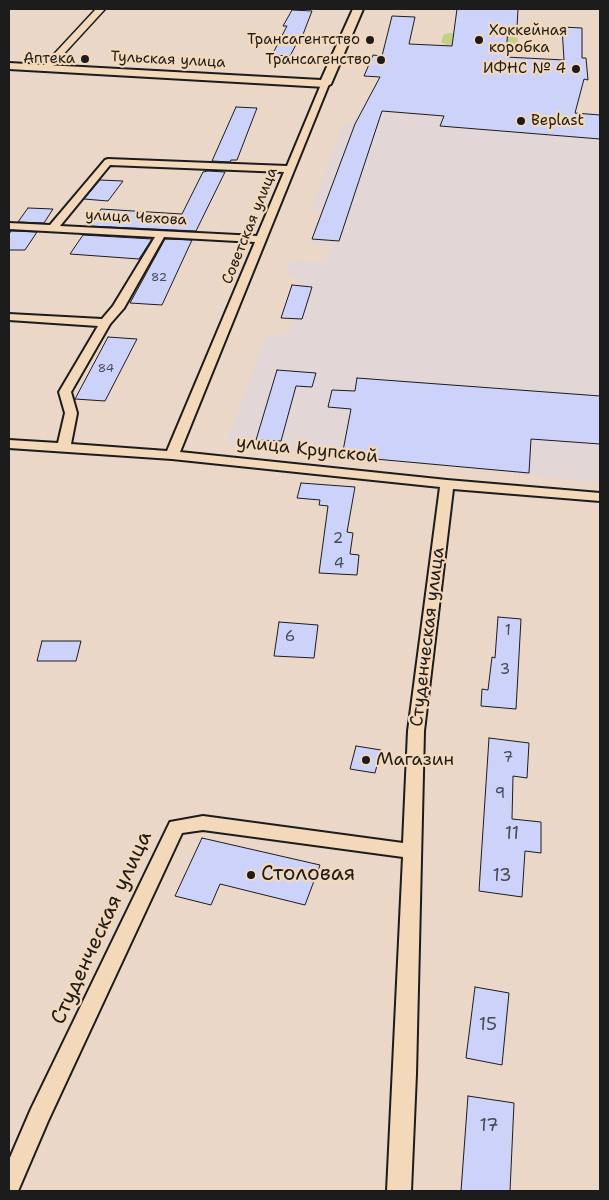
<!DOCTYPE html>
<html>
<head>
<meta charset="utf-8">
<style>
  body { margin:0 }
  #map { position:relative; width:609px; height:1200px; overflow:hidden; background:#ebd7c7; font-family:"Shantell Sans",sans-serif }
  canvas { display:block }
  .frame { position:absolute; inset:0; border:10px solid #1c1c1c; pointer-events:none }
</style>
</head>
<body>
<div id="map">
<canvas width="609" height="1200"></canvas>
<div class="frame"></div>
</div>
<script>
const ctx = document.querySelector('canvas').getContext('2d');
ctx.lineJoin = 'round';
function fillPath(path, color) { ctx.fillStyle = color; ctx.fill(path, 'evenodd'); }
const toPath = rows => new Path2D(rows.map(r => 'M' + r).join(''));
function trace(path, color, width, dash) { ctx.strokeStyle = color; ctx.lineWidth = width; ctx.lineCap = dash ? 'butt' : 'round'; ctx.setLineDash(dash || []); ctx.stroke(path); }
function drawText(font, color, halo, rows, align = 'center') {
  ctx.font = font + ' "Shantell Sans",sans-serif'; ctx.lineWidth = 4.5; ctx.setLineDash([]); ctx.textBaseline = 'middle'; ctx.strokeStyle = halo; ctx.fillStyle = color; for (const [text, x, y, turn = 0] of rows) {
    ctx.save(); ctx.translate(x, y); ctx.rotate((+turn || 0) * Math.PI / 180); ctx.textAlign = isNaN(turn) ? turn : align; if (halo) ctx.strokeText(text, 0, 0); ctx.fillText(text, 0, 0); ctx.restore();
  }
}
fillPath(toPath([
  [365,100,442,106,445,102,600,113,600,483,420,463,238,447,227,442,265,338,288,333,304,282,286,274,291,260,326,262,332,245,310,244,321,211,311,209,344,124,352,124]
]), '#e2d6d6');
fillPath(toPath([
  [450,33,515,37,518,38,517,46,509,48,447,45,441,42,444,34]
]), '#c1d287');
const building = toPath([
  [457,9,518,9,517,27,508,27,506,57,564,60,562,27,582,28,582,58,586,58,588,80,584,79,575,113,600,115,600,139,440,126,444,116,382,111,339,241,312,239,355,124,380,77,364,76,373,55,382,56,392,16,415,17,409,44,452,46,457,9],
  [292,10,312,11,302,37,300,37,290,56,272,55,287,26,283,26,292,10],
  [236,107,257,108,237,160,231,160,230,162,212,161,236,107],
  [208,171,225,172,196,231,89,226,101,209,182,214,203,172,208,171],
  [100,180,123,181,108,201,84,199,100,180],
  [28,208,53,209,44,223,18,222,28,208],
  [11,231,37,232,25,250,9,250,9,234,11,231],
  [83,235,152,239,139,259,70,254,83,235],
  [165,239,192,240,162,305,130,303,165,239],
  [292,285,312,287,302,319,281,318,292,285],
  [108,337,137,339,105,401,75,399,108,337],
  [277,370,316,373,312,387,296,386,281,441,256,440,277,370],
  [357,378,600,396,600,444,531,439,529,473,342,456,351,409,328,407,332,390,355,391,357,378],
  [301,483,355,487,347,532,353,533,350,554,359,555,357,575,319,573,328,506,319,505,320,500,297,498,301,483],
  [498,617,521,619,516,709,481,706,482,689,488,690,492,657,495,658,498,617],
  [279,622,318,625,314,658,274,656,279,622],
  [42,641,81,641,76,661,37,661,42,641],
  [489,738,529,743,527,778,513,776,512,819,541,822,541,853,525,851,522,897,479,891,489,738],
  [356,746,381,750,375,773,350,769,356,746],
  [202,838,320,865,305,905,220,884,211,905,175,896,202,838],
  [475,987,509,993,502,1065,466,1058,475,987],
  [468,1096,514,1103,510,1191,461,1191,468,1096]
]);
fillPath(building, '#ccd2fa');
trace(building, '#1c1c1c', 1);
const minor = toPath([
  [322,82,329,84,180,452,447,480,600,493,600,501,453,489,424,731,416,1074,411,1191,387,1191,403,857,203,830,182,833,48,1121,18,1191,9,1191,9,1160,31,1109,170,822,203,816,403,843,408,731,440,487,172,459,9,448,9,440,58,443,65,413,59,392,98,326,9,320,9,314,102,319,113,306,155,237,9,229,9,223,50,225,105,160,108,159,287,166,322,82],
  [110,165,284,172,257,236,60,226,110,165],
  [164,237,255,242,167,451,71,444,77,413,71,392,110,324,124,308,164,237]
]);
const tertiary = toPath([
  [96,9,105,9,49,70,43,70,43,66,96,9]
]);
const secondary = toPath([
  [353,9,363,9,331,84,325,87,9,69,9,63,321,80,353,9]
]);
trace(minor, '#1c1c1c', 4);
trace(tertiary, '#1c1c1c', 3);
trace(secondary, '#1c1c1c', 4);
fillPath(minor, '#f3d8ba');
fillPath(tertiary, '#f3d8ba');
fillPath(secondary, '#f3d8ba');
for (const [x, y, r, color] of [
  [370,40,5,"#1c1c1c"],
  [479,40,5,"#1c1c1c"],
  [85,59,5,"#1c1c1c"],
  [381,60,5,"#1c1c1c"],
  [576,69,5,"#1c1c1c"],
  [521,121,5,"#1c1c1c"],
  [366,760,5,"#1c1c1c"],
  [251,875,5,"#1c1c1c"]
]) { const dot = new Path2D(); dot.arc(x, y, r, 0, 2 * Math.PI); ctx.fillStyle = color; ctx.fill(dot); trace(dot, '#f3d8ba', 2); }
drawText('12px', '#484a54', null, [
  ["82",159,278],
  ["84",106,369]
]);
drawText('15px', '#1c1c1c', '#f3d8ba', [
  ["Хоккейная",489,31,"left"],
  ["коробка",489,48,"left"],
  ["Трансагентство",360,40],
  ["Аптека",75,59],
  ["Трансагенство",371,60],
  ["ИФНС № 4",566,69],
  ["Beplast",531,121,"left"]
], 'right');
drawText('15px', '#1c1c1c', '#f3d8ba', [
  ["Тульская улица",168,60,3],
  ["улица Чехова",136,218,3],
  ["Советская улица",250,226,-68]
]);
drawText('15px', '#484a54', null, [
  ["2",338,539],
  ["4",339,564],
  ["1",508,631],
  ["6",290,637],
  ["3",505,670],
  ["7",508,758],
  ["9",500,794]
]);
drawText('18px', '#1c1c1c', '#f3d8ba', [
  ["улица Крупской",307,450,6],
  ["Студенческая улица",428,637,-83]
]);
drawText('18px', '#1c1c1c', '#f3d8ba', [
  ["Магазин",376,760]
], 'left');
drawText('18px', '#484a54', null, [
  ["11",512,834],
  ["13",502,876],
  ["15",488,1025],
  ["17",489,1126]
]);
drawText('21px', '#1c1c1c', '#f3d8ba', [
  ["Столовая",261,875]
], 'left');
drawText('21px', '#1c1c1c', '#f3d8ba', [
  ["Студенческая улица",102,928,-65]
]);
</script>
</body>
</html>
